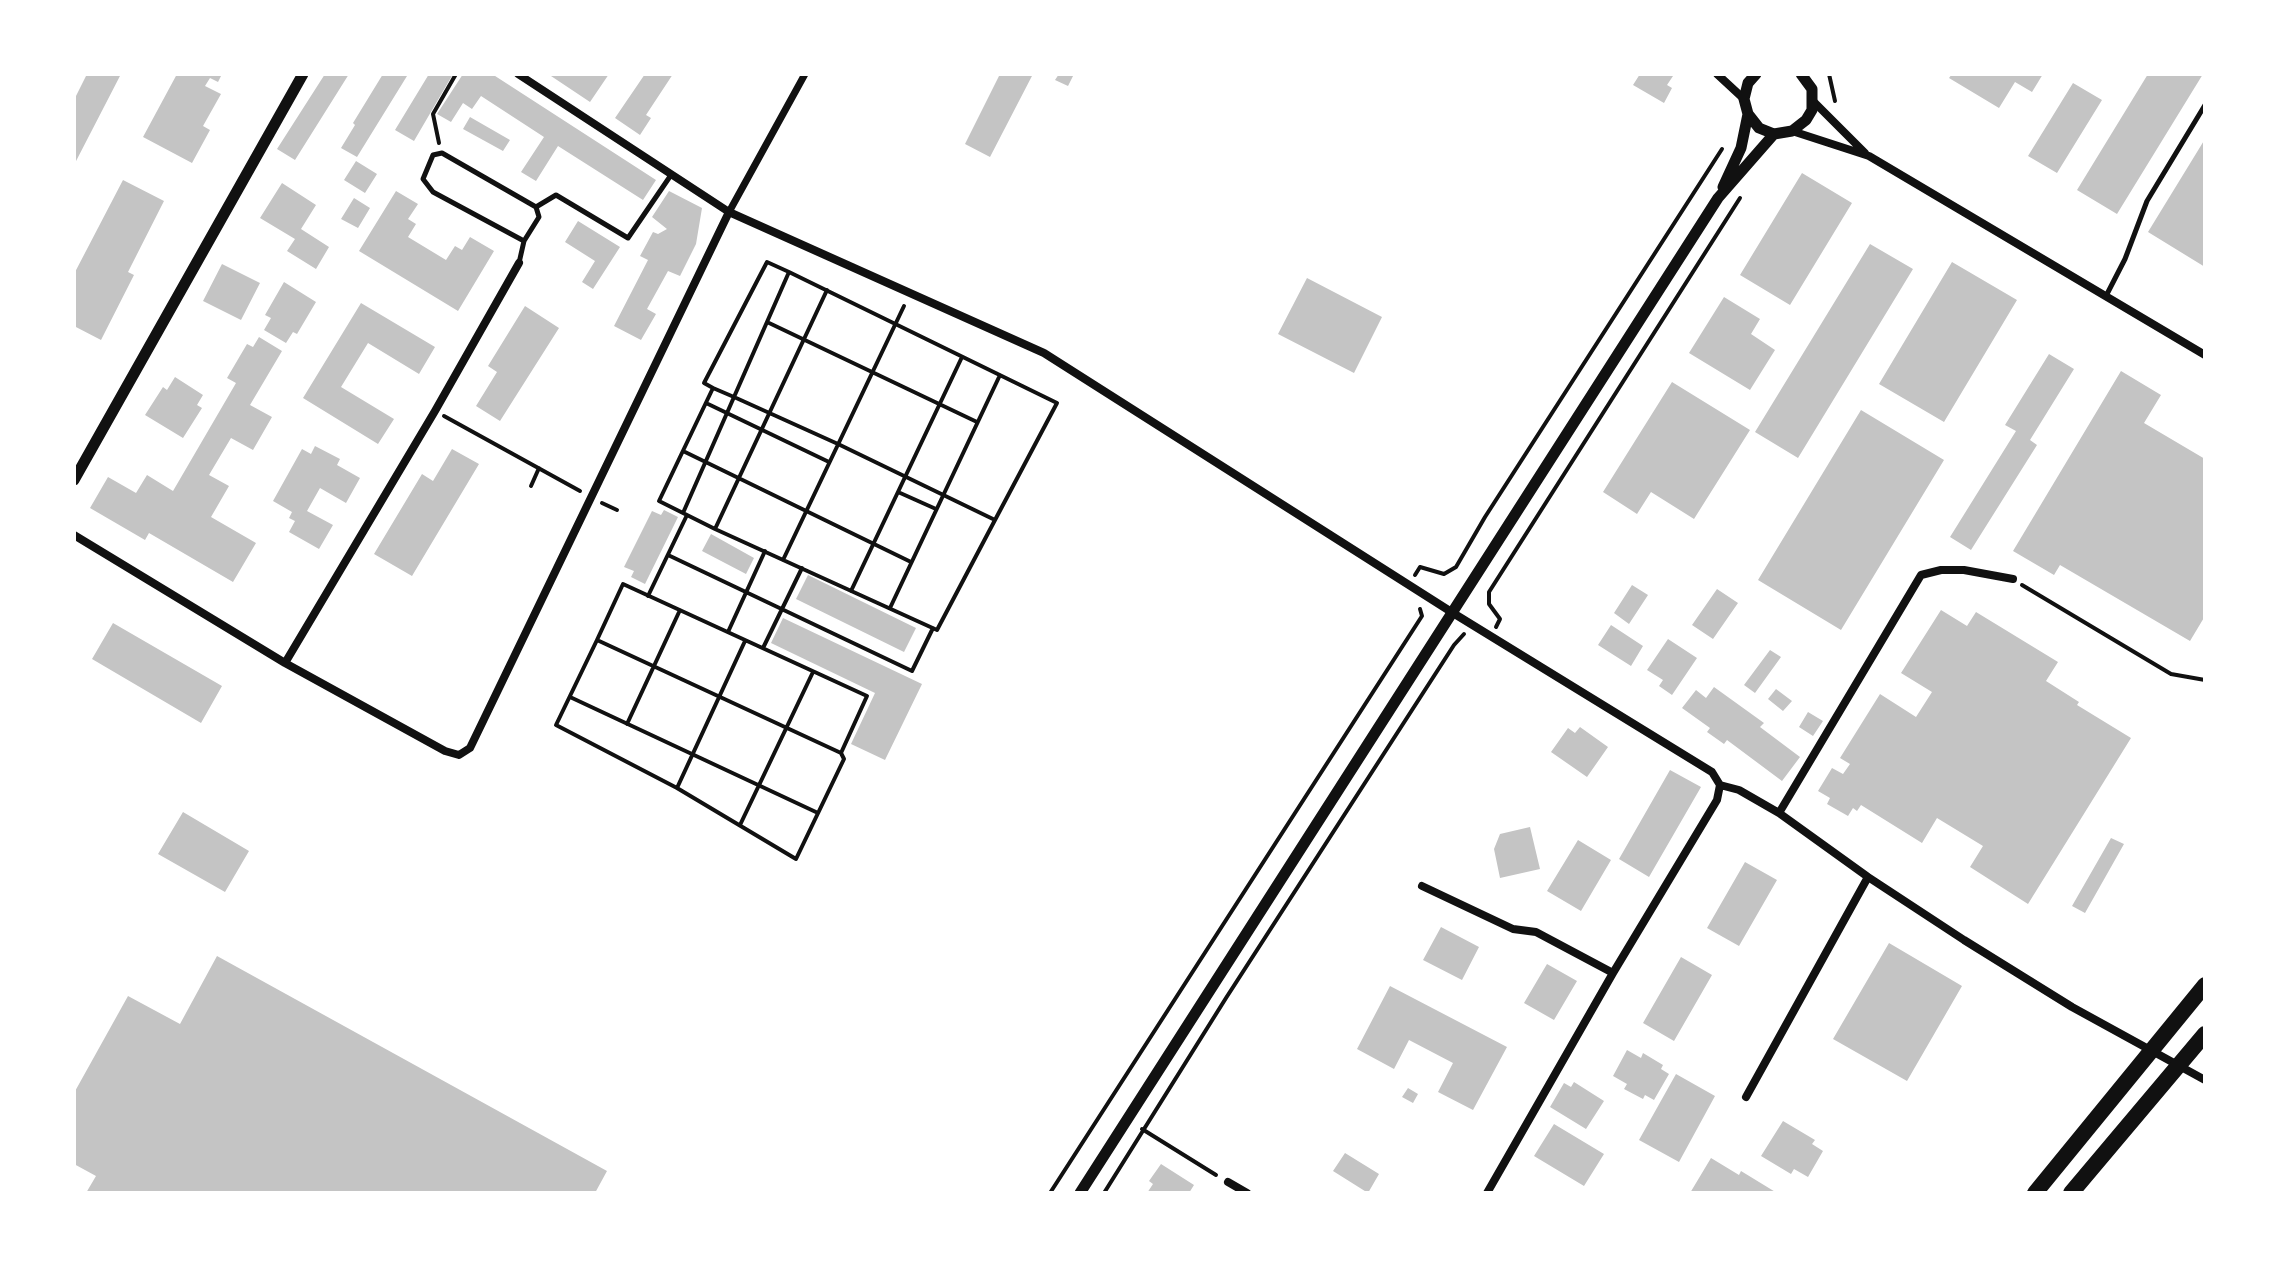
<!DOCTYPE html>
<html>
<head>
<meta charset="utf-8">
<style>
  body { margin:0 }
  #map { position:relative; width:2279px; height:1267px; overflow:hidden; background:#fff; font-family:"IBM Plex Sans",sans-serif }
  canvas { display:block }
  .frame { position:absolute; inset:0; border:76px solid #fff; pointer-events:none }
</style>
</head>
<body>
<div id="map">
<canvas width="2279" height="1267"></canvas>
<div class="frame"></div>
</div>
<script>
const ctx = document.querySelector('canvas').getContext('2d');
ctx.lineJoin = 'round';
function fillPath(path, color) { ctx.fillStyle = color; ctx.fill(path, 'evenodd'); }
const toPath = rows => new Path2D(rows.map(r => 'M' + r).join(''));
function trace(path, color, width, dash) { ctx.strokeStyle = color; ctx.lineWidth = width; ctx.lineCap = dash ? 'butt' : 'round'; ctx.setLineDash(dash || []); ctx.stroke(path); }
fillPath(toPath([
  [87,74,121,74,74,165,74,100],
  [177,74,222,74,218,82,210,78,205,86,221,94,203,126,210,130,192,163,143,137],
  [325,74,349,74,295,160,277,149],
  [383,74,407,76,357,157,341,148,355,125,353,123],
  [429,74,453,74,414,141,395,130],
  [463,74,492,74,656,180,643,200,558,146,536,181,521,172,544,137,481,96,472,109,463,103,451,122,437,114],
  [548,74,609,74,590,102],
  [645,74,673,74,646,115,651,118,640,135,615,118],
  [1000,74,1033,74,990,157,965,144],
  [1059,74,1074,74,1068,86,1055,80],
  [1640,74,1673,76,1667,85,1672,88,1664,103,1633,85],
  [1952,74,2043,74,2032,92,2015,82,1999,108,1949,78],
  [2148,74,2203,74,2117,214,2077,190],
  [2073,83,2102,100,2057,173,2028,156],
  [470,117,510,140,503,151,463,129],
  [2205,139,2205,267,2148,232],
  [356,161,377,174,365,193,344,180],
  [1802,173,1852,203,1790,305,1740,275],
  [123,180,164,201,128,272,134,275,101,340,74,326,74,274],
  [282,183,316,205,301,229,329,247,316,269,287,251,295,239,260,218],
  [396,191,418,204,408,219,416,224,408,237,446,260,455,246,462,250,470,237,494,251,458,311,359,251],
  [669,191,702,208,696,244,680,276,668,271,647,309,656,314,641,340,614,326,648,260,640,256,653,232,658,234,667,229,652,217],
  [354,198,370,208,358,228,341,219],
  [578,221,620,247,593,289,582,282,595,261,565,242],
  [1870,244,1913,269,1798,458,1755,432],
  [1952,262,2017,300,1944,422,1879,384],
  [222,264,260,283,241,320,203,301],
  [1307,278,1382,317,1354,373,1278,334],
  [284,282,316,302,297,334,293,332,286,343,264,330,271,318,265,315],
  [1724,297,1760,319,1751,334,1775,350,1750,390,1689,353],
  [361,303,435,347,419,374,368,343,341,387,394,419,378,444,303,398],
  [525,306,559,328,500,421,476,406,497,372,488,366],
  [259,337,282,351,250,405,272,417,253,450,231,438,209,475,229,486,211,517,256,543,233,582,149,533,145,540,90,508,108,477,136,493,147,475,173,491,236,383,227,378,247,344,253,347],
  [2049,354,2074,369,2030,440,2037,445,1971,550,1950,537,2016,431,2005,425],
  [2121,371,2161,395,2144,423,2205,459,2205,616,2190,641,2060,565,2054,575,2013,551],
  [175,377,203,395,197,405,202,408,183,438,145,415,163,387,167,390],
  [1672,382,1750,430,1694,519,1651,492,1637,514,1603,492],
  [1861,410,1944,460,1841,630,1758,580],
  [315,446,340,459,337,465,360,478,346,503,320,488,307,511,333,525,319,549,289,532,295,521,289,518,292,512,273,501,302,449,311,454],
  [452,449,479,464,412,576,374,554,422,474,433,481],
  [664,510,678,517,645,584,631,577,634,571,624,567,652,511,661,515],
  [711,534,754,558,746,574,702,551],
  [808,575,916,628,904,652,796,599],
  [1632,585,1648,595,1629,624,1614,613],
  [1717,589,1738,603,1713,639,1692,625],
  [1941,610,1967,626,1976,612,2058,662,2046,681,2079,702,2077,705,2131,738,2028,904,1970,867,1983,846,1937,818,1922,843,1861,805,1857,811,1853,808,1848,816,1827,804,1830,798,1818,791,1832,768,1843,774,1850,764,1840,758,1880,694,1916,717,1932,692,1901,673],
  [783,618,922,684,885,760,851,744,875,693,771,643],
  [113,623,222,686,201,723,92,659],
  [1611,625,1643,646,1631,666,1598,645],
  [1668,639,1697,658,1672,695,1659,686,1663,680,1647,670],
  [1770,650,1781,657,1755,693,1744,685],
  [1714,687,1764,723,1760,727,1800,757,1782,781,1727,740,1724,744,1707,732,1710,728,1682,708,1696,690,1706,698],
  [1776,689,1792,701,1783,711,1768,699],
  [1808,712,1823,721,1813,736,1799,727],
  [1580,727,1608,747,1587,777,1551,752,1568,728,1575,733],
  [1670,770,1701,787,1649,877,1619,859],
  [183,812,249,851,225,892,158,854],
  [1530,827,1540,869,1500,878,1494,849,1500,834],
  [2111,838,2124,844,2085,913,2072,906],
  [1578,840,1611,860,1581,911,1547,891],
  [1745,862,1777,880,1739,946,1707,928],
  [1441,927,1479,947,1462,980,1423,960],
  [1889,943,1962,986,1907,1081,1833,1039],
  [217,956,607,1171,595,1193,86,1193,96,1176,74,1164,74,1093,128,996,180,1024],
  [1681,957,1712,975,1674,1041,1643,1023],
  [1547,964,1577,981,1554,1020,1524,1003],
  [1390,986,1507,1047,1473,1110,1438,1092,1453,1063,1409,1040,1394,1069,1357,1049],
  [1627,1050,1641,1058,1643,1053,1663,1065,1661,1069,1669,1074,1654,1100,1645,1095,1643,1099,1624,1089,1627,1084,1613,1076],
  [1676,1074,1715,1096,1679,1162,1639,1140],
  [1574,1082,1604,1101,1586,1129,1550,1107,1564,1083,1571,1087],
  [1408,1088,1418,1094,1413,1103,1402,1097],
  [1783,1121,1815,1140,1812,1144,1823,1151,1808,1177,1794,1169,1791,1174,1761,1156],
  [1554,1124,1604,1154,1584,1186,1534,1156],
  [1345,1153,1379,1174,1368,1193,1333,1171],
  [1711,1158,1739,1175,1741,1171,1777,1193,1690,1193],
  [1161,1164,1194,1185,1189,1193,1147,1193,1153,1184,1149,1181]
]), '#c4c4c4');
trace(toPath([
  [1829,74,1835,101],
  [439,143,433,114,456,74],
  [767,322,977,422],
  [713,388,704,383,767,262,789,272],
  [706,403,829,462],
  [444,416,580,491],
  [683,451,911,562],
  [531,486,539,468],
  [898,492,936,509],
  [602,503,617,510],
  [683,513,727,413,734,397,789,272,1057,403,995,520,937,630,715,529,659,501,713,388,734,397,838,444,995,520],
  [715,529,827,290],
  [668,555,912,671,933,628],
  [783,560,904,306],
  [1415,575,1420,567,1444,574,1456,567,1485,517,1722,149],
  [2022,585,2171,674,2205,680],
  [851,591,962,357],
  [648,596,687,515],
  [890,608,1000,375],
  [1496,627,1500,619,1489,604,1489,592,1740,198],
  [728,632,765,551],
  [597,640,841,753,844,759,796,859,677,788,556,725,597,640,623,584,867,696,841,753],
  [763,648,802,568],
  [570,697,818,813],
  [627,724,680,610],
  [677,788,745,641],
  [740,825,813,672],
  [1142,1129,1216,1175],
  [1050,1193,1422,616,1420,609],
  [1104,1193,1226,998,1454,645,1464,634]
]), '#111', 4);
trace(toPath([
  [536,207,556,195,628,238,671,175],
  [519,263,524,241,539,217,536,207,442,153,433,155,423,179,433,192,524,241],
  [2106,296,2125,259,2147,201,2205,105]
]), '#111', 5);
trace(toPath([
  [729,212,805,74]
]), '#111', 7);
trace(toPath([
  [518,74,729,212,1044,353,1453,613,1712,772,1720,785,1739,790,1779,813,1868,877,1964,940,2072,1007,2205,1080],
  [1717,74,1744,99],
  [1813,101,1865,153],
  [1792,131,1869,156,2205,355],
  [74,535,285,663,445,751,459,755,470,748,729,212],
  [285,663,435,411,519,263],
  [1779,813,1921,575,1941,570,1964,570,2013,579],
  [1422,886,1513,929,1536,932,1613,973],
  [1746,1097,1868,877],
  [1228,1182,1247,1193],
  [1487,1193,1613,973,1717,800,1720,785]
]), '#111', 8);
trace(toPath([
  [1756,74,1748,83,1744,99,1748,114,1759,128,1774,134,1792,131,1806,120,1812,110,1812,89,1801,74],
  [1723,187,1741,148,1748,114],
  [74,480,303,74],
  [1080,1193,1718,198,1774,134]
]), '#111', 11);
trace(toPath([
  [2035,1193,2205,985],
  [2071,1193,2205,1034]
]), '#111', 16);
</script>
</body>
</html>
